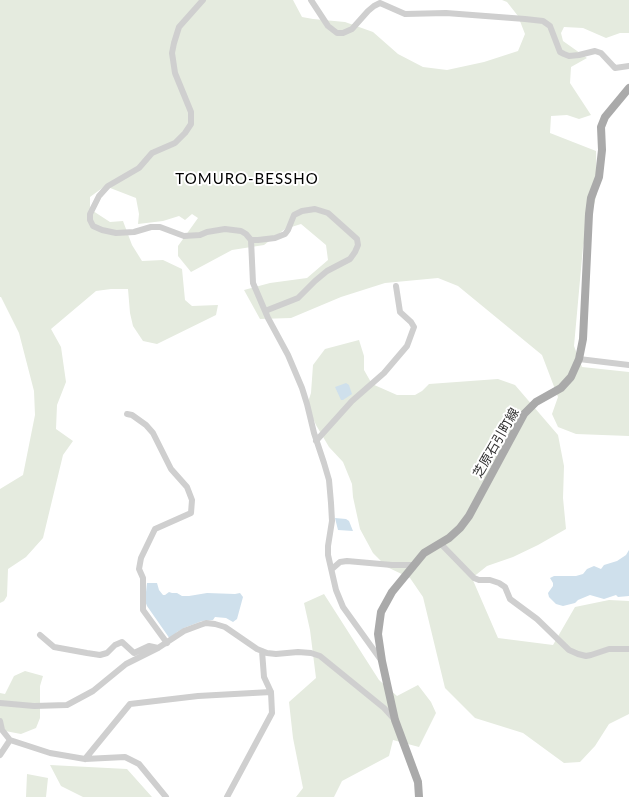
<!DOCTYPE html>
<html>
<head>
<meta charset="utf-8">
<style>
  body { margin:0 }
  canvas { display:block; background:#fff }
</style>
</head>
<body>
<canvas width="629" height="797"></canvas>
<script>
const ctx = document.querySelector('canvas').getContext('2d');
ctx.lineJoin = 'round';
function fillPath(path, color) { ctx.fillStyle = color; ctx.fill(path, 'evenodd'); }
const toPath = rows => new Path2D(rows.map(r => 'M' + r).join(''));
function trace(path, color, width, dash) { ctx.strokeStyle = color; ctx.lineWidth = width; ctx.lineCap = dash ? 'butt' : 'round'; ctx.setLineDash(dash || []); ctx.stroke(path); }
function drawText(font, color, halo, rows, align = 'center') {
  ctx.font = font + ' Lato,"Noto Sans JP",sans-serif'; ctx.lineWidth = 4; ctx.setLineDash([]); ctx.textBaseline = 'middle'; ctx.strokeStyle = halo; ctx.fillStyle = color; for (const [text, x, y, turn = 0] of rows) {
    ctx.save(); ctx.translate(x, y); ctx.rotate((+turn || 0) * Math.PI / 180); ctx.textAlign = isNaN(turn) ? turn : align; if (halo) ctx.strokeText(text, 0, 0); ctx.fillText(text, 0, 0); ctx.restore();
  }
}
fillPath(toPath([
  [0,0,293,0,302,17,313,19,345,22,373,32,398,54,423,67,447,70,484,62,518,51,525,34,518,16,507,2,502,0,629,0,629,33,620,33,606,38,583,28,564,27,561,33,563,41,587,58,571,67,570,83,591,115,579,119,567,115,551,116,550,133,596,151,597,193,583,247,574,346,582,367,629,372,629,436,576,434,558,427,552,414,558,397,542,355,458,286,438,278,385,283,341,297,291,318,260,319,244,290,270,283,307,278,328,260,326,245,301,224,285,229,264,245,232,250,191,272,178,256,178,246,198,218,192,214,185,220,179,216,163,221,138,224,139,214,136,198,105,186,90,197,90,209,110,222,123,221,132,245,142,261,163,260,182,269,185,300,192,306,218,305,216,315,157,344,143,341,133,326,130,313,128,289,111,289,96,291,51,329,61,347,66,382,57,405,56,429,73,441,63,455,43,538,26,557,8,569,7,596,4,601,0,603,0,489,23,475,35,415,34,391,19,333,1,297,0,297],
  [359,340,364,356,364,370,372,384,397,395,415,395,422,391,429,384,498,379,515,385,558,435,564,466,563,498,566,529,538,545,513,557,487,566,472,578,498,638,553,645,575,607,609,600,629,601,629,714,609,724,595,746,580,762,564,763,523,733,475,718,445,688,423,597,410,578,387,567,373,553,360,529,353,497,352,484,343,462,329,447,316,425,307,405,311,393,313,365,325,349],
  [324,594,379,680,397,696,418,685,431,702,436,713,419,747,393,740,389,756,342,781,334,797,296,797,303,788,293,738,289,702,316,678,310,630,304,603],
  [25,671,43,676,40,686,40,718,36,728,21,734,0,730,0,693,5,694,14,676],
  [50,765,127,769,152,797,83,797,61,786],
  [27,774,48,778,46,797,26,797]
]), '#e5ebdf');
fillPath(toPath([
  [346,383,349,385,352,394,343,400,341,400,335,387],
  [335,518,346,519,349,521,353,531,338,530],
  [629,550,629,596,618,597,616,595,604,599,590,595,578,600,575,603,563,606,556,604,549,597,548,593,553,586,553,583,550,578,554,576,576,576,583,574,587,569,594,566,601,569,604,565,617,561,626,555],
  [147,583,157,583,159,590,163,595,165,595,169,592,172,593,177,593,182,596,189,596,207,593,235,594,240,593,243,597,237,619,233,622,226,618,215,617,213,620,202,621,184,628,177,632,170,639,147,606,145,601]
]), '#cfe0ec');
trace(toPath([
  [203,0,179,27,174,43,172,53,175,73,191,112,191,124,185,133,175,143,152,153,139,168,108,186,99,196,90,214,90,220,93,226,102,230,116,233,134,232,151,227,160,227,184,236,200,235,207,232,225,229,241,231,246,234,251,240,253,283,268,318,288,355,302,388,307,404,314,433,324,463,329,480,331,503,332,521,328,546,328,555,336,590,343,607,381,660],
  [311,0,328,26,337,33,343,33,352,29,368,11,374,6,380,3,405,14,446,13,525,19,543,21,550,26,560,52,564,54,569,56,579,55,595,51,601,53,615,68,629,66],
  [251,240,258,240,275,238,285,234,288,230,294,215,302,211,315,209,328,213,357,239,358,245,355,252,350,259,327,271,315,281,298,298,265,311],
  [579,359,629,365],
  [127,414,132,415,146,425,153,433,171,469,187,487,192,500,191,513,155,529,141,558,139,569,143,578,143,610,167,643],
  [316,441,352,401,384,373,407,346,414,327,411,322,400,312,396,286],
  [440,543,474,578,479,580,490,580,499,583,505,587,510,599,537,619,569,650,578,654,586,656,591,655,609,649,629,649],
  [332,569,340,562,347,561,392,565,414,565],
  [40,635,54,647,87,653,100,655,107,653,115,645,122,642,134,653,149,646,158,648],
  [0,703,34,706,67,705,93,691,126,664,158,648,184,631,200,625,206,623,215,624,225,627,257,649,267,653,276,654,298,652,311,653,320,656,384,708,395,720],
  [0,721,2,730,10,740,50,753,85,759,125,757,139,764,166,797],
  [0,755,10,740],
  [85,759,130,704,198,696,271,692],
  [227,797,272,713,271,692,264,677,262,651]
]), '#cfcfcf', 6);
trace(toPath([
  [419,797,418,782,395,720,382,661,378,634,381,612,392,592,424,553,449,538,460,528,469,516,524,414,536,402,561,388,571,377,579,359,583,339,589,214,591,198,599,177,602,150,601,127,605,117,629,88]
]), '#aaa', 8);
drawText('13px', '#323232', '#fff', [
  ["芝原石引町線",496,443,-60]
]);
ctx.letterSpacing = '1px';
drawText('15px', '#000', '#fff', [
  ["TOMURO-BESSHO",247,179]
]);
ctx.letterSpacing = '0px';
</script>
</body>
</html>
